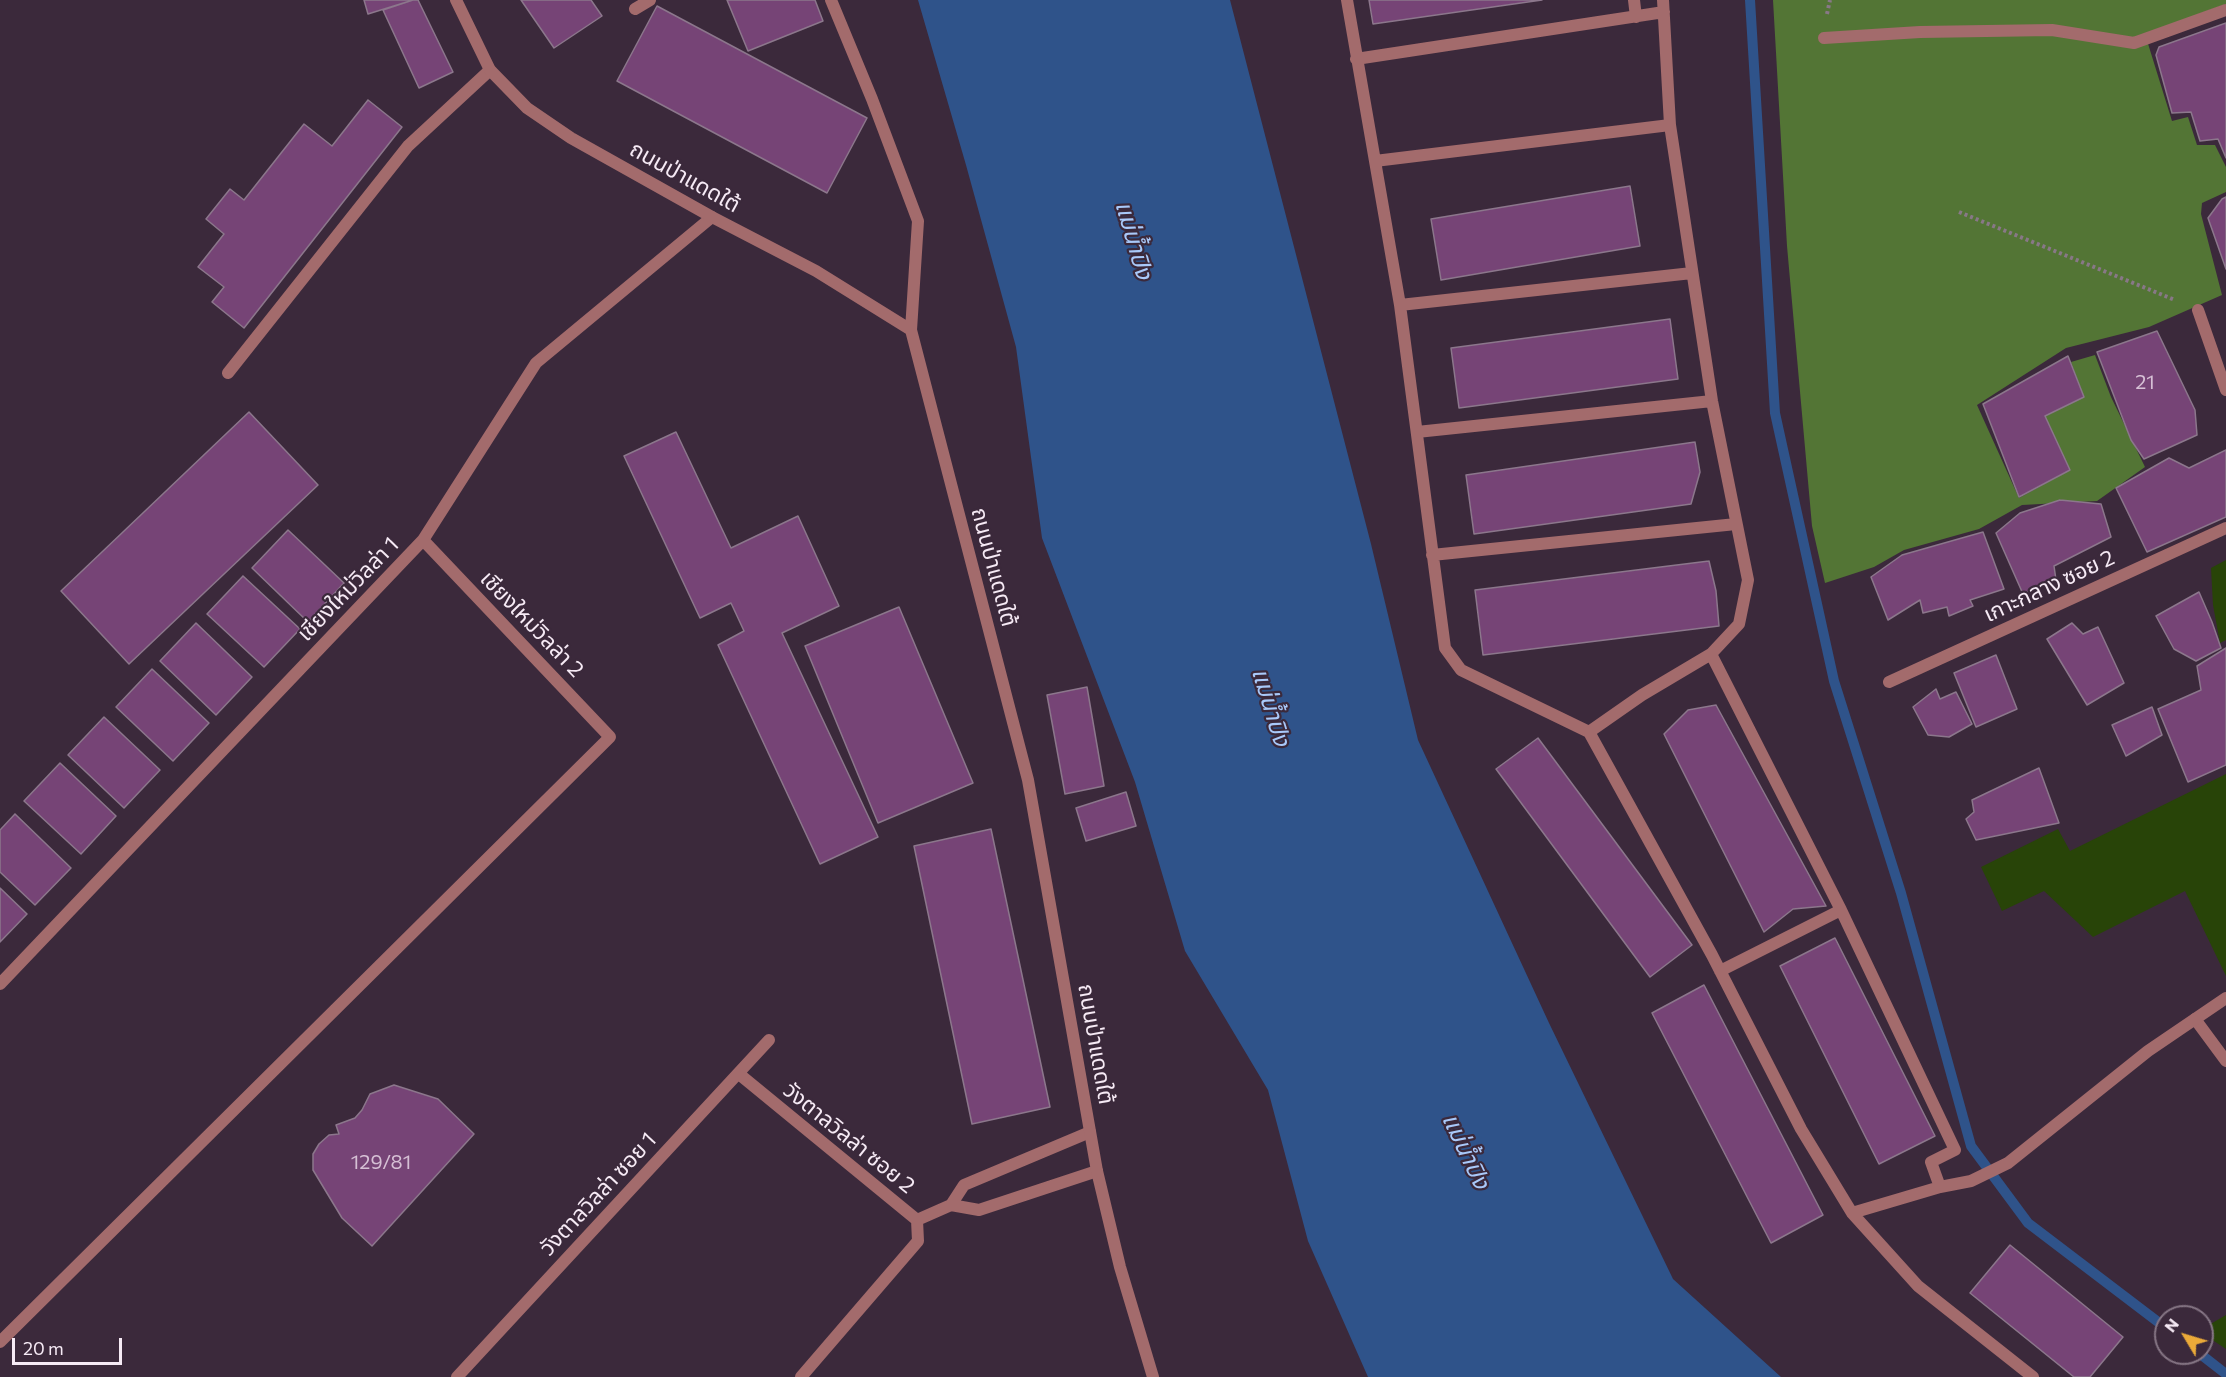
<!DOCTYPE html>
<html>
<head>
<meta charset="utf-8">
<style>
  body { margin:0 }
  #map { position:relative; width:2226px; height:1377px; overflow:hidden; background:#3b293b; font-family:Commissioner,sans-serif }
  canvas { display:block }
  .north { position:absolute; left:2154px; top:1305px; width:60px; height:60px; box-sizing:border-box; background:#3b293b; border:2px solid #867685; border-radius:50%; rotate:308deg; font-size:16px; font-weight:700; line-height:24px; text-align:center; color:#f6eaf5 }
  .north::after { content:''; display:block; margin:auto; width:21px; height:27px; background:#ebaa39; clip-path:polygon(50% 0,100% 100%,50% 72%,0 100%) }
  .scale { position:absolute; left:12px; top:1338px; width:110px; height:27px; box-sizing:border-box; border:3px solid #f6eaf5; border-top:0; padding-left:8px; font-size:18px; line-height:21px; white-space:nowrap; color:#f6eaf5; -webkit-text-stroke:4px #3b293b; paint-order:stroke }
</style>
</head>
<body>
<div id="map">
<canvas width="2226" height="1377"></canvas>
<div class="north">N</div>
<div class="scale">20 m</div>
</div>
<script>
const ctx = document.querySelector('canvas').getContext('2d');
ctx.lineJoin = 'round';
function fillPath(path, color) { ctx.fillStyle = color; ctx.fill(path, 'evenodd'); }
const toPath = rows => new Path2D(rows.map(r => 'M' + r).join(''));
function trace(path, color, width, dash) { ctx.strokeStyle = color; ctx.lineWidth = width; ctx.lineCap = dash ? 'butt' : 'round'; ctx.setLineDash(dash || []); ctx.stroke(path); }
function drawText(font, color, halo, rows, align = 'center') {
  ctx.font = font + ' Commissioner,"Noto Sans Thai",sans-serif'; ctx.lineWidth = 4.5; ctx.setLineDash([]); ctx.textBaseline = 'middle'; ctx.strokeStyle = halo; ctx.fillStyle = color; for (const [text, x, y, turn = 0] of rows) {
    ctx.save(); ctx.translate(x, y); ctx.rotate((+turn || 0) * Math.PI / 180); ctx.textAlign = isNaN(turn) ? turn : align; if (halo) ctx.strokeText(text, 0, 0); ctx.fillText(text, 0, 0); ctx.restore();
  }
}
fillPath(toPath([
  [2226,560,2226,640,2220,643,2213,605,2211,568],
  [2226,774,2226,976,2185,891,2093,937,2044,891,2002,911,1981,867,2058,829,2070,851],
  [2226,1315,2226,1349,2202,1333,2202,1329]
]), '#284408');
fillPath(toPath([
  [1773,0,2226,0,2226,4,2145,34,2172,121,2188,117,2197,145,2215,145,2226,167,2226,192,2202,203,2201,214,2222,295,2149,327,2066,348,1977,405,2019,498,2070,470,2045,416,2084,397,2071,362,2095,355,2111,397,2145,467,2097,501,2022,505,1979,529,1904,550,1874,567,1825,583,1812,526,1787,246]
]), '#537535');
fillPath(toPath([
  [918,0,1230,0,1371,544,1418,740,1549,1023,1673,1279,1781,1377,1368,1377,1308,1241,1268,1090,1185,951,1135,782,1042,538,1016,347,966,165]
]), '#2f538a');
trace(toPath([
  [1750,0,1775,413,1834,681,1901,893,1971,1146,2028,1223,2166,1328],
  [2199,1353,2226,1374]
]), '#2f538a', 10);
const building = toPath([
  [364,0,413,0,368,14,364,0],
  [413,0,418,0,453,72,419,88,383,10,413,0],
  [521,0,591,0,602,16,554,48,521,0],
  [727,0,815,0,823,21,748,51,727,0],
  [1369,0,1542,0,1373,24,1369,0],
  [657,6,867,118,827,193,617,81,657,6],
  [2226,23,2226,158,2218,139,2200,141,2191,112,2172,113,2156,55,2159,47,2226,23],
  [368,100,402,127,244,328,212,302,224,287,198,267,224,234,206,219,230,189,244,200,304,124,332,146,368,100],
  [1630,186,1640,246,1441,280,1431,219,1630,186],
  [2226,197,2226,269,2208,218,2222,199,2226,197],
  [1670,319,1678,379,1459,408,1451,348,1670,319],
  [2157,331,2195,410,2197,435,2144,459,2131,440,2097,352,2157,331],
  [2068,356,2084,397,2045,416,2070,470,2019,497,1983,404,2068,356],
  [249,412,318,485,129,664,61,591,249,412],
  [676,432,731,548,798,516,839,606,782,633,878,837,820,864,718,645,744,631,731,603,700,618,624,456,676,432],
  [1695,442,1700,472,1691,504,1474,534,1466,475,1695,442],
  [2226,450,2226,517,2147,552,2116,488,2169,458,2189,468,2226,450],
  [2060,500,2101,504,2111,537,2054,566,2056,580,2023,594,1996,533,2020,513,2060,500],
  [288,530,344,583,308,622,252,568,288,530],
  [1983,532,2004,589,1970,600,1973,606,1949,616,1947,607,1923,613,1920,600,1888,620,1871,577,1902,555,1983,532],
  [1709,561,1716,591,1719,626,1483,655,1475,590,1709,561],
  [243,576,300,629,264,667,207,614,243,576],
  [2199,592,2212,622,2221,648,2196,661,2174,649,2156,616,2199,592],
  [899,607,973,783,878,823,805,646,899,607],
  [196,623,252,677,216,715,160,661,196,623],
  [2072,623,2083,634,2098,627,2124,683,2087,705,2047,639,2072,623],
  [2226,648,2226,765,2188,782,2158,709,2201,690,2197,666,2226,648],
  [1996,655,2017,709,1976,727,1954,673,1996,655],
  [152,669,209,723,173,761,116,707,152,669],
  [1087,687,1104,786,1065,794,1047,695,1087,687],
  [1936,689,1940,699,1956,692,1972,724,1949,737,1928,735,1913,707,1936,689],
  [1716,705,1826,906,1793,909,1764,932,1664,734,1688,710,1716,705],
  [2152,707,2162,735,2126,756,2112,725,2152,707],
  [104,717,160,770,124,808,68,755,104,717],
  [1538,738,1692,945,1650,977,1496,769,1538,738],
  [60,763,116,816,81,854,24,801,60,763],
  [2039,768,2059,823,1976,840,1966,819,1974,812,1972,800,2039,768],
  [1126,792,1136,826,1086,841,1076,808,1126,792],
  [15,814,71,868,35,905,0,872,0,830,15,814],
  [991,829,1050,1107,972,1124,914,846,991,829],
  [0,888,27,914,0,942,0,888],
  [1835,938,1935,1136,1879,1164,1780,966,1835,938],
  [1704,985,1823,1215,1771,1243,1652,1013,1704,985],
  [394,1085,438,1099,474,1134,372,1246,342,1218,313,1170,313,1154,319,1144,329,1135,339,1134,336,1125,355,1118,362,1110,370,1094,394,1085],
  [2010,1245,2123,1337,2090,1377,2074,1377,1970,1293,2010,1245]
]);
fillPath(building, '#764476');
trace(building, '#8c778c', 1.5);
trace(toPath([
  [1827,14,1830,0],
  [1959,212,2175,300]
]), '#887887', 4, [3, 3]);
trace(toPath([
  [2195,1019,2226,1061]
]), '#a36b6c', 12);
trace(toPath([
  [1347,0,1400,305,1445,648,1461,670,1589,732,1712,955,1801,1129,1852,1213,1918,1286,2033,1377],
  [1634,0,1636,17],
  [635,9,650,0],
  [1824,38,1920,32,2052,30,2134,43,2226,10],
  [1356,59,1664,12],
  [1375,161,1670,125],
  [1400,305,1692,273],
  [2198,310,2226,390],
  [228,373,408,146,490,70],
  [1417,432,1712,401],
  [1432,555,1736,524],
  [1711,654,1841,910,1955,1150,1931,1162,1940,1187],
  [1889,682,2226,528],
  [1589,732,1642,695,1711,654,1739,624,1748,580,1712,401,1670,125,1663,0],
  [1720,971,1841,910],
  [0,984,423,540,536,363,712,217],
  [739,1074,917,1220,918,1241,801,1377],
  [951,1205,979,1210,1097,1171],
  [1852,1213,1940,1187,1971,1181,2008,1163,2148,1051,2226,998],
  [917,1220,951,1205,964,1185,1090,1132],
  [0,1342,610,737,423,540],
  [457,1377,769,1040]
]), '#a36b6c', 12);
trace(toPath([
  [456,0,490,70,527,108,571,138,712,217,816,271,911,330],
  [831,0,872,99,918,221,911,330,1028,780,1097,1171,1120,1267,1153,1377]
]), '#a36b6c', 12);
drawText('20px', '#d6c0d5', null, [
  ["21",2145,382],
  ["129/81",381,1162]
]);
drawText('22px', '#f6eaf5', '#3b293b', [
  ["ถนนป่าแดดใต้",685,177,29],
  ["ถนนป่าแดดใต้",994,567,75],
  ["เกาะกลาง ซอย 2",2049,586,-25],
  ["เชียงใหม่วิลล่า 1",348,589,-46],
  ["เชียงใหม่วิลล่า 2",532,624,46],
  ["ถนนป่าแดดใต้",1096,1044,80],
  ["วังตาลวิลล่า ซอย 2",849,1138,39],
  ["วังตาลวิลล่า ซอย 1",598,1194,-47]
]);
drawText('italic 24px', '#a9c9fa', '#3b293b', [
  ["แม่น้ำปิง",1134,240,74],
  ["แม่น้ำปิง",1271,707,73],
  ["แม่น้ำปิง",1466,1151,65]
]);
</script>
</body>
</html>
